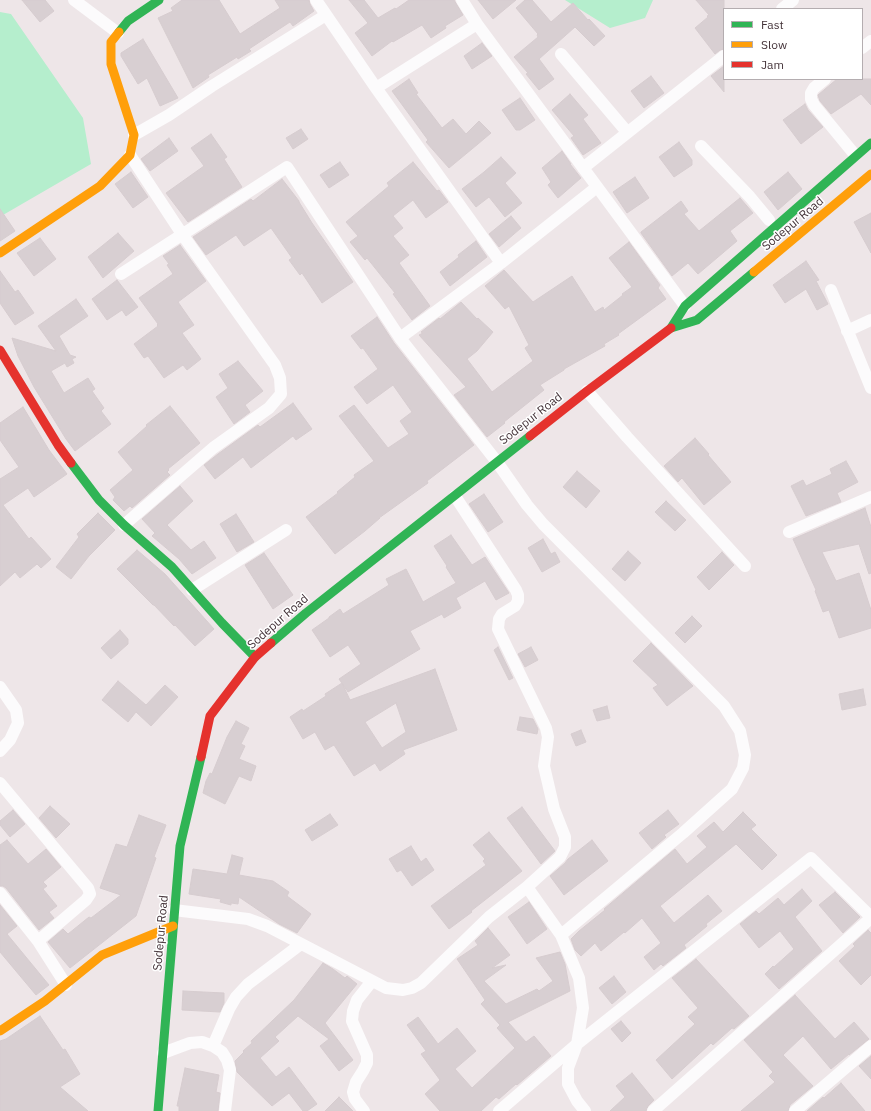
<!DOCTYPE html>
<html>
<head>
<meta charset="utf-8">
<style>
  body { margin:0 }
  #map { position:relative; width:871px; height:1111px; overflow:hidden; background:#eee6e8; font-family:"IBM Plex Sans",sans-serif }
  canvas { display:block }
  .legend { position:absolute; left:723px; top:8px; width:140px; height:72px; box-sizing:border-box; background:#fff; border:1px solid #b4adb0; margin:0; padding:5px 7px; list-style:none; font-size:12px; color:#443339 }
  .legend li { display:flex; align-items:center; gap:8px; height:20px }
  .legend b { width:20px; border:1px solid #b4adb0 }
</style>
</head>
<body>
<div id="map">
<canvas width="871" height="1111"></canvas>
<ul class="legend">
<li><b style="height:5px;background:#30b455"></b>Fast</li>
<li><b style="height:5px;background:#ff9f0a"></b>Slow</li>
<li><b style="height:5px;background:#e5322d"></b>Jam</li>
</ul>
</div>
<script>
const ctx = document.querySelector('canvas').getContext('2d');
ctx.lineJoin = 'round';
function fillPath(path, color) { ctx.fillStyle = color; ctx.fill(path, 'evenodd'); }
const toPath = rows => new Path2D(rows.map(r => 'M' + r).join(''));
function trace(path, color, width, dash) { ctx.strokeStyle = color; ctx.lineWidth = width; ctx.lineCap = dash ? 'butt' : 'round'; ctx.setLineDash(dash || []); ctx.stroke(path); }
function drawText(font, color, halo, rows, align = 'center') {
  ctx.font = font + ' "IBM Plex Sans",sans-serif'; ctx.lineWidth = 3; ctx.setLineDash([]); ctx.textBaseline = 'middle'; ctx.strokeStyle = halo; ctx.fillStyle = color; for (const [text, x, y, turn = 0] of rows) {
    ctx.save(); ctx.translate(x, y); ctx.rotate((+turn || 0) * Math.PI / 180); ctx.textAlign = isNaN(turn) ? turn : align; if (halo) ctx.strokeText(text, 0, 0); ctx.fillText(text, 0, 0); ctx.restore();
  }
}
fillPath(toPath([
  [565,0,653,0,645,18,610,28],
  [0,12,11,14,83,118,91,164,3,215,0,212]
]), '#b5eecd');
const building = toPath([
  [22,0,45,0,54,11,40,22,22,0],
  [182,0,219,0,240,34,280,8,275,0,309,0,310,4,314,11,293,26,290,22,249,49,251,51,238,59,237,57,208,75,209,77,193,88,158,18,173,11,171,8,182,0],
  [349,0,364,0,378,18,395,8,396,9,409,0,454,0,463,15,445,26,446,28,431,38,422,25,393,42,392,41,372,56,355,33,368,23,349,0],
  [478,0,516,0,493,19,478,0],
  [525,0,532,0,551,22,573,3,588,20,589,19,605,36,594,46,575,27,539,59,554,79,539,90,526,74,528,73,514,57,538,37,537,35,538,34,516,8,525,0],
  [696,0,724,0,724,49,720,50,715,54,695,28,708,17,707,16,709,15,696,0],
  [143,39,178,98,160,106,147,78,138,84,121,56,121,53,143,39],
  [482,43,492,56,472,69,464,56,482,43],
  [724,66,724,92,711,76,724,66],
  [651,76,664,93,644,108,631,91,651,76],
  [409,79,418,93,416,94,442,128,453,119,466,134,479,121,491,133,478,144,449,168,426,142,428,140,392,91,409,79],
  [837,79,871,79,871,105,861,94,831,114,820,101,818,95,837,79],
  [570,94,588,115,583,119,601,143,583,155,571,138,574,136,552,110,570,94],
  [520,98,535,120,520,130,516,130,502,110,520,98],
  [805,104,808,110,823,127,801,144,783,120,805,104],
  [301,129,308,139,293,149,286,138,301,129],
  [211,134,227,157,224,159,242,187,188,222,166,193,204,166,191,148,211,134],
  [169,138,178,151,150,171,141,159,169,138],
  [679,142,692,160,692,165,674,177,659,157,679,142],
  [562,151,571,164,570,164,581,178,558,198,548,185,551,182,542,168,562,151],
  [501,157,516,173,505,183,522,203,505,217,489,197,476,207,462,189,484,172,501,157],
  [340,162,349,175,329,188,320,175,340,162],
  [413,162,437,191,439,190,448,202,426,218,413,200,393,216,403,228,393,236,409,255,399,263,430,306,412,320,393,294,395,293,367,258,365,260,350,242,358,236,346,222,389,186,387,183,413,162],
  [131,172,148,197,133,208,115,184,131,172],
  [788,172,802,189,778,210,764,192,788,172],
  [635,177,649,198,627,213,613,192,635,177],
  [282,179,299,201,299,202,312,223,353,282,322,303,302,273,300,275,289,260,292,258,271,228,244,246,236,235,206,255,193,237,251,199,253,201,282,179],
  [740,198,753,213,730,231,737,241,698,274,688,263,672,276,641,233,641,232,681,201,688,211,684,214,699,231,740,198],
  [0,209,15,231,0,241,0,209],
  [871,213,871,253,854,222,871,213],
  [511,216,521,228,499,247,489,234,511,216],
  [118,233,134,251,103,278,88,257,102,246,118,233],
  [40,238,56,259,34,276,17,253,40,238],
  [476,241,487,257,450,286,440,272,459,257,458,255,476,241],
  [629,242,660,285,658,288,666,299,618,334,619,335,604,344,605,346,564,369,564,370,540,385,544,390,504,422,505,423,487,437,454,395,466,387,419,335,423,333,421,332,439,318,440,319,461,302,477,319,478,318,493,332,477,351,467,359,492,392,533,361,525,348,529,345,509,306,505,309,485,286,504,270,533,302,572,276,595,312,603,307,604,310,623,295,622,294,632,287,609,258,629,242],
  [180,245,206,281,178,302,194,325,182,333,201,359,187,370,183,365,164,378,148,356,144,358,134,344,158,326,157,325,158,324,139,298,173,274,167,265,169,264,163,256,180,245],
  [806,261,819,280,816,281,828,304,817,310,806,289,785,303,773,285,806,261],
  [0,271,15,292,18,290,34,313,15,325,0,303,0,271],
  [117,280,138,307,126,316,122,310,107,320,92,299,117,280],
  [76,299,88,316,59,336,70,355,76,357,72,359,74,363,67,367,65,363,51,371,64,393,88,378,95,389,92,391,104,408,101,411,111,424,75,451,66,439,34,387,18,356,12,338,56,351,38,326,76,299],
  [377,317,394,343,474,445,427,481,428,483,379,518,380,518,365,531,335,554,306,517,338,493,337,492,355,477,354,475,374,461,339,416,354,405,388,448,409,434,400,421,412,412,393,385,367,404,354,387,378,369,363,348,361,349,351,336,377,317],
  [238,361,263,391,245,405,250,412,234,424,216,397,228,388,219,374,238,361],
  [293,403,312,429,296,440,293,436,251,468,243,457,215,479,204,465,218,454,258,425,260,427,293,403],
  [170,406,200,443,168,469,169,470,167,472,170,475,132,508,130,506,124,511,113,500,115,497,110,490,133,470,118,452,147,426,146,425,170,406],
  [23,407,49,450,67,474,34,497,28,488,3,505,29,539,31,537,51,559,41,568,37,564,20,578,15,572,0,586,0,479,19,467,0,440,0,423,23,407],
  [695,438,709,454,708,455,731,482,704,505,682,478,678,482,664,466,695,438],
  [846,461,858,482,837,493,841,502,806,516,791,486,803,480,806,486,832,474,830,469,846,461],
  [577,471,600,491,586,508,563,487,577,471],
  [180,486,193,501,167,525,191,550,204,541,216,558,192,574,179,559,152,536,155,533,142,519,180,486],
  [484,494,503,522,488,532,469,504,484,494],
  [666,501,686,520,675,531,655,512,666,501],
  [865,508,871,527,871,573,869,574,859,544,822,552,836,581,859,573,871,610,871,628,839,638,829,610,823,612,815,591,816,590,793,539,865,508],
  [98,513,115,530,89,556,71,579,56,567,79,537,77,534,98,513],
  [236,514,254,542,237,552,220,524,236,514],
  [451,535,472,565,485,557,509,593,496,600,485,581,456,598,461,608,444,618,442,614,410,631,420,649,348,692,339,679,361,664,348,645,330,657,312,630,329,618,329,617,340,609,343,614,389,585,386,579,406,569,423,602,456,583,446,567,447,566,434,546,451,535],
  [543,539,551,554,555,552,560,562,542,572,528,548,543,539],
  [137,550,165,574,214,629,195,646,175,625,174,626,154,605,153,605,117,569,137,550],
  [628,551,641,563,625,581,612,569,628,551],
  [722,552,734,565,709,590,697,577,722,552],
  [264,553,293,595,273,609,245,565,264,553],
  [692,616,702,626,685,643,675,633,692,616],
  [120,630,128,639,128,644,111,659,101,648,120,630],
  [651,643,693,686,667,706,653,688,658,685,633,661,651,643],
  [498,647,513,678,509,680,494,650,498,647],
  [531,647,538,660,525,667,518,654,531,647],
  [435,669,457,730,403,750,405,754,380,771,375,763,354,776,334,745,325,750,315,732,303,739,290,717,302,709,303,711,326,696,325,694,342,683,350,700,435,669],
  [396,703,406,732,382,748,365,722,396,703],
  [118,681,146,705,165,685,178,697,151,726,136,712,128,722,102,700,118,681],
  [863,689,866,705,842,710,839,694,863,689],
  [607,706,610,718,597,721,593,710,607,706],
  [520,717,533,719,538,729,537,734,517,730,520,717],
  [236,721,249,728,241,744,245,746,239,759,256,766,251,781,239,776,225,804,203,793,206,781,210,773,212,774,227,737,236,721],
  [581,730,586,742,576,746,571,734,581,730],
  [50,806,70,824,56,838,39,818,50,806],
  [522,807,555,851,541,864,507,818,522,807],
  [13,810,25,824,10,837,0,825,0,821,13,810],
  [668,810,679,824,664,835,666,837,652,849,639,833,668,810],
  [743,812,756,825,751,829,777,855,762,870,736,844,660,906,674,923,708,895,722,911,706,924,707,926,684,945,686,948,663,966,661,964,654,970,644,957,661,943,642,918,625,933,624,932,601,951,595,943,581,956,575,950,571,939,579,931,605,910,604,909,675,849,687,864,707,847,697,836,714,822,723,832,743,812],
  [330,814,338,825,312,841,305,830,330,814],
  [139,815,166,825,154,857,156,858,136,916,70,968,48,942,63,929,68,934,89,917,91,918,121,895,100,888,116,844,127,847,139,815],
  [489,832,522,871,471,911,472,912,449,929,431,906,486,865,483,861,485,859,473,845,489,832],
  [7,840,28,864,46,849,61,867,43,882,47,886,43,889,57,906,49,912,54,918,39,930,6,888,3,886,0,886,0,845,7,840],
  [592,840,608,861,564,895,550,876,565,863,568,859,592,840],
  [411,846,421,862,426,858,434,870,412,886,401,870,397,872,389,859,411,846],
  [232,855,243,858,239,875,273,881,289,892,287,896,311,914,297,933,279,924,239,897,238,904,231,903,231,905,220,902,221,899,189,894,193,869,227,874,232,855],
  [802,889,812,901,795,917,822,951,779,989,765,974,773,966,774,967,794,949,780,931,759,948,740,924,756,911,759,914,778,898,784,905,802,889],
  [835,892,860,917,843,933,819,905,835,892],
  [529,902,547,929,527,944,508,917,529,902],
  [0,905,17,926,7,934,49,985,36,995,0,952,0,905],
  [488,928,510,955,492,968,506,965,484,981,506,1004,537,989,539,991,553,981,536,958,560,952,565,964,570,991,508,1022,526,1042,534,1036,551,1056,517,1085,516,1084,499,1099,496,1097,481,1111,440,1111,425,1094,440,1080,421,1054,426,1051,407,1025,418,1017,438,1044,457,1028,476,1051,455,1069,472,1088,515,1048,497,1028,500,1025,481,1004,485,1000,457,959,478,945,475,941,488,928],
  [868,930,871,933,871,975,861,985,839,961,855,946,853,944,868,930],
  [696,959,749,1016,734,1029,732,1028,713,1045,711,1043,672,1079,656,1060,695,1024,688,1017,698,1008,672,978,696,959],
  [323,963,333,969,345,978,347,976,357,984,325,1023,353,1060,339,1071,320,1046,329,1039,298,1016,275,1037,279,1041,260,1058,276,1077,289,1067,317,1104,307,1111,303,1111,289,1093,272,1106,237,1072,235,1061,244,1052,243,1051,252,1043,251,1041,294,1000,323,963],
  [614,976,626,992,612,1004,599,988,614,976],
  [183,991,224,993,224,1003,220,1012,182,1010,183,991],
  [795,995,835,1039,854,1022,869,1039,849,1055,849,1054,831,1069,803,1036,783,1055,813,1086,790,1105,788,1111,741,1111,775,1082,769,1076,773,1072,744,1040,795,995],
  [40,1016,63,1050,65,1049,80,1074,60,1087,88,1111,0,1111,0,1041,6,1039,40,1016],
  [621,1021,631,1033,622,1042,611,1029,621,1021],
  [871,1056,871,1079,859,1066,871,1056],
  [185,1068,219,1075,216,1092,220,1093,218,1111,179,1111,179,1106,177,1106,185,1068],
  [632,1073,654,1100,648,1106,646,1111,610,1111,625,1097,616,1086,632,1073],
  [841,1083,865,1111,807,1111,823,1097,824,1098,841,1083],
  [339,1097,353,1111,325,1111,339,1097]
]);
fillPath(building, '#d8cfd2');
trace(building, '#d6cccf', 1);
trace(toPath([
  [74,0,118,33],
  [316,0,376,88,501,263,400,338],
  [462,0,477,24,685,306],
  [782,9,793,0],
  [862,48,871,41],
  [561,54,627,132],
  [825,79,814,88,811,93,811,99,814,105,855,155],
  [376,88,477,24],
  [134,135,169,115,212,86,326,15],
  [701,146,750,197,769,220],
  [583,168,724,56],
  [501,263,597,187],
  [121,274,287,167,400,338,497,462,527,505,543,524,724,706,740,731,745,755,743,768,732,789,683,833,561,935],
  [831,290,871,388],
  [847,331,871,320],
  [587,391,627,437,745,566],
  [455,496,516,590,518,595,518,601,515,606,502,614,499,619,498,629,546,728,548,737,544,766,554,809,565,837,565,847,560,857,527,887],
  [124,525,213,448,269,408,281,394,280,378,275,365,182,234,130,155],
  [789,532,871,497],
  [192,590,286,530],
  [0,687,16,710,18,723,10,740,0,751],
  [0,783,88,888,90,894,86,900,38,941],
  [0,893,38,941,66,985],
  [174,910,248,919,267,926,386,988,403,990,412,988,421,983,489,917,527,887,561,935,579,978,583,1008,577,1044,568,1068,568,1084,577,1101,585,1111],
  [213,1046,229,1009,236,997,248,984,301,944],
  [163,1053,190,1043,202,1042,213,1046,222,1052,227,1060,230,1070,225,1111],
  [364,1111,355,1099,353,1092,356,1082,363,1071,367,1063,367,1055,352,1021,353,1011,357,1000,372,981],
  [499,1111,577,1044,811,858,871,917],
  [653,1111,871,918],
  [795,1111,871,1046]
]), '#fcfbfc', 12);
trace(toPath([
  [119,32,128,21,159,0],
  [754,272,697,320,671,328,685,306,871,143],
  [71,463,99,500,124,525,172,567,222,623,255,657],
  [271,643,306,613,530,436],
  [158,1111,180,846,201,757]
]), '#30b455', 9);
trace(toPath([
  [0,253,100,186,130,155,134,135,111,64,111,42,119,32],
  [754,272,871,174],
  [0,1031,45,1001,102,955,173,926]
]), '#ff9f0a', 9);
trace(toPath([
  [0,350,58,445,71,463],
  [530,436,587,391,671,328],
  [201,757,210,716,255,657,271,643]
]), '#e5322d', 9);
drawText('12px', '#443339', '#fff', [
  ["Sodepur Road",793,224,-40],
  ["Sodepur Road",531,419,-38],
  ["Sodepur Road",278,622,-41],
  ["Sodepur Road",161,933,-85]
]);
</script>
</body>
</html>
